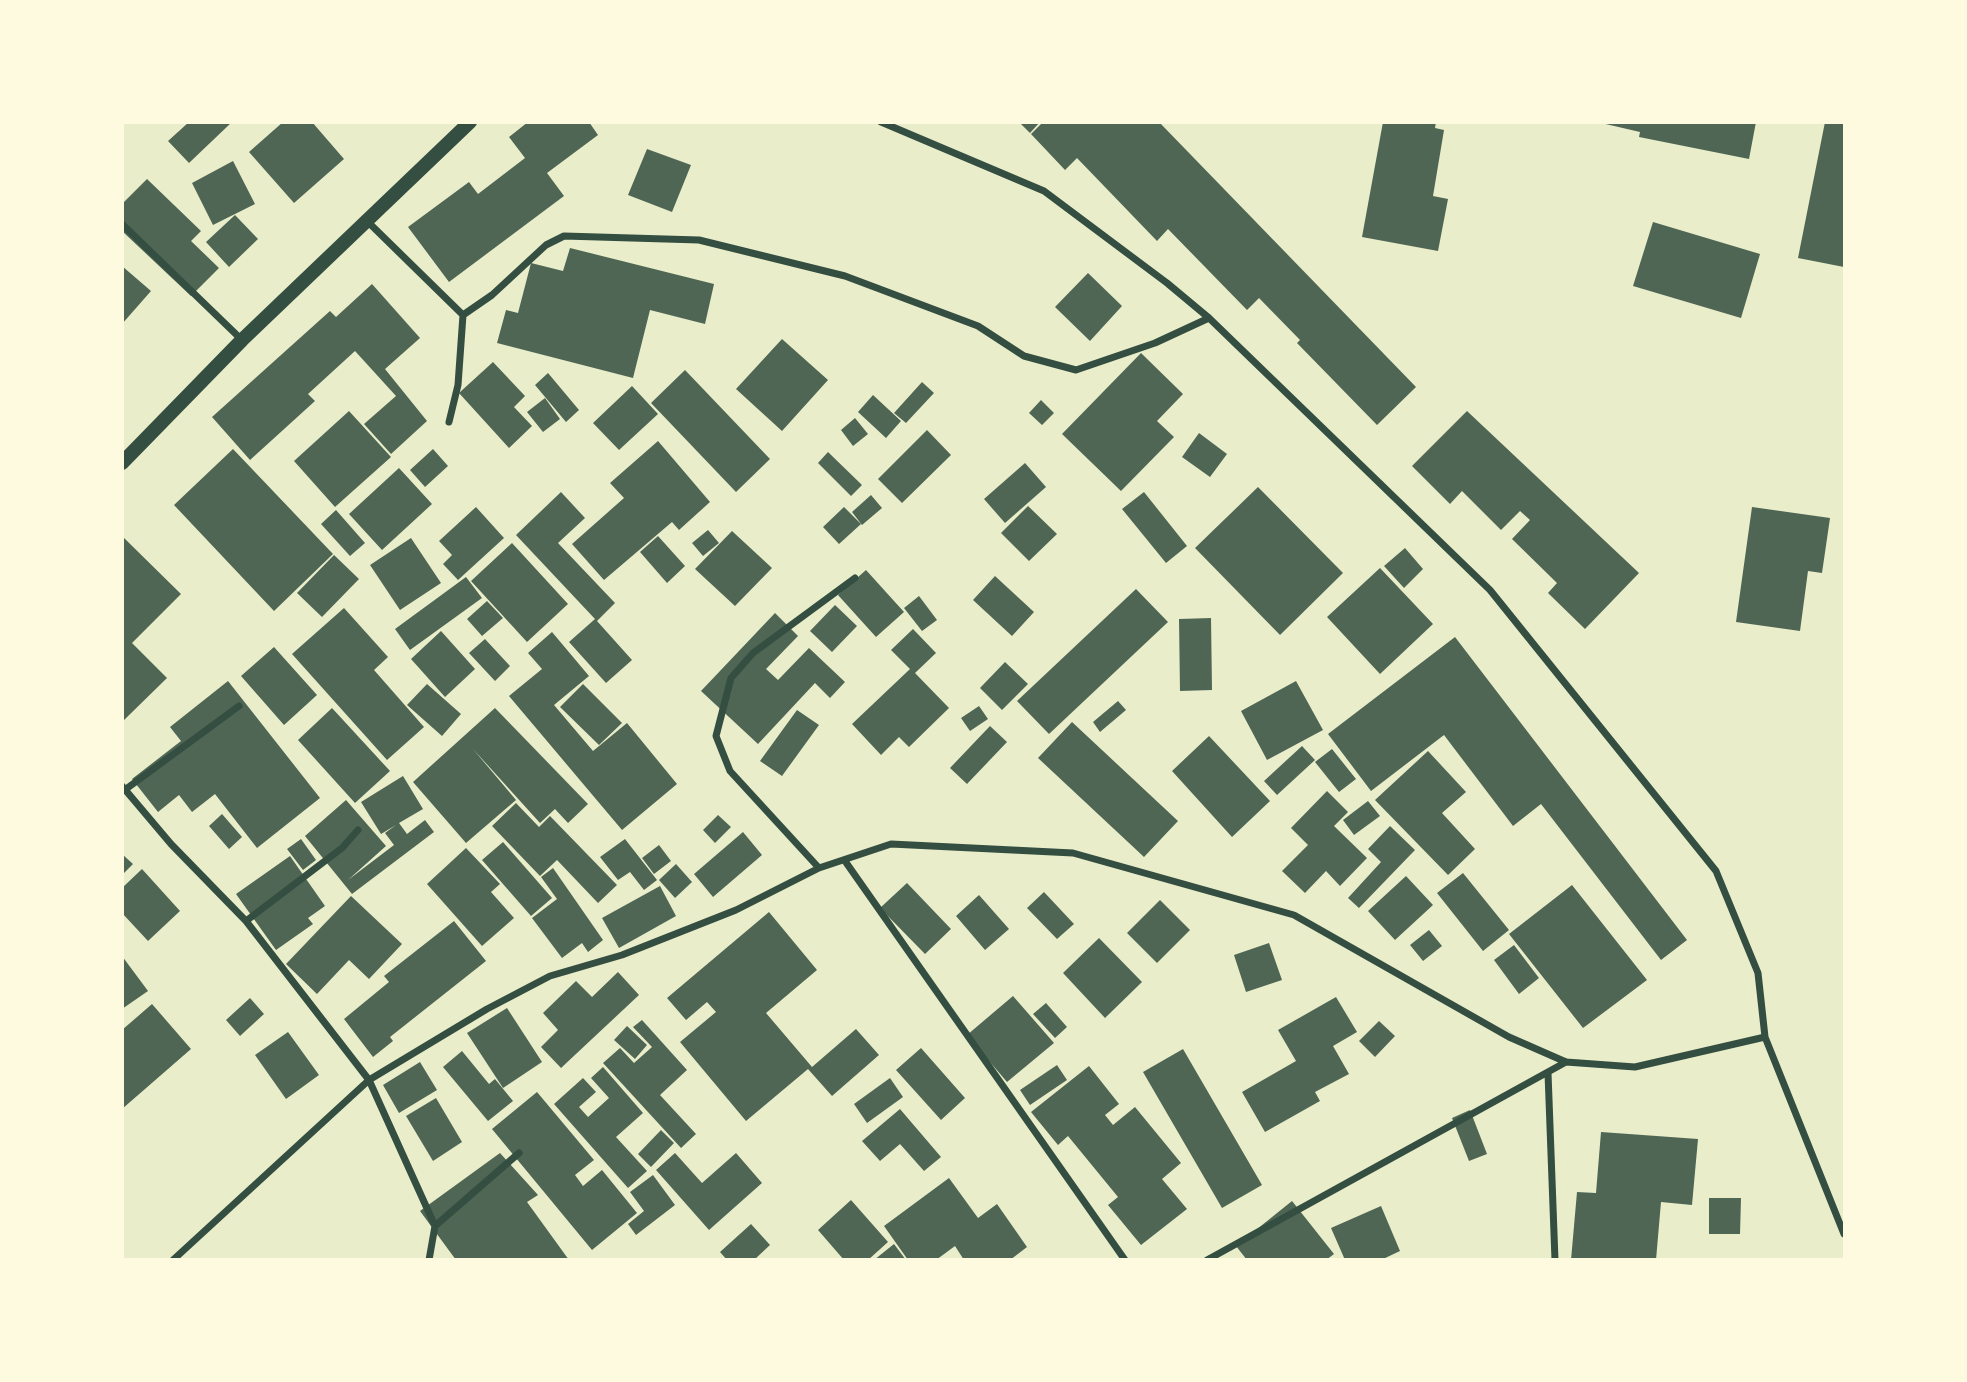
<!DOCTYPE html>
<html>
<head>
<meta charset="utf-8">
<style>
  body { margin:0 }
  #map { position:relative; width:1967px; height:1382px; overflow:hidden; background:#e9edc9; font-family:Mulish,sans-serif }
  canvas { display:block }
  .frame { position:absolute; inset:0; border:124px solid #fefae0; pointer-events:none }
</style>
</head>
<body>
<div id="map">
<canvas width="1967" height="1382"></canvas>
<div class="frame"></div>
</div>
<script>
const ctx = document.querySelector('canvas').getContext('2d');
ctx.lineJoin = 'round';
function fillPath(path, color) { ctx.fillStyle = color; ctx.fill(path, 'evenodd'); }
const toPath = rows => new Path2D(rows.map(r => 'M' + r).join(''));
function trace(path, color, width, dash) { ctx.strokeStyle = color; ctx.lineWidth = width; ctx.lineCap = dash ? 'butt' : 'round'; ctx.setLineDash(dash || []); ctx.stroke(path); }
fillPath(toPath([
  [189,122,232,122,189,163,168,141],
  [283,122,312,122,344,159,294,203,249,152],
  [528,122,589,122,598,135,547,173,564,196,449,282,408,227,469,182,478,194,525,158,509,137],
  [1019,122,1040,122,1030,133],
  [1043,122,1159,122,1416,387,1377,425,1297,343,1300,340,1259,298,1247,310,1168,229,1157,241,1077,158,1065,170,1031,134],
  [1383,122,1436,122,1435,128,1444,130,1433,196,1448,199,1438,251,1362,237],
  [1597,122,1756,122,1749,159,1639,137,1640,132],
  [1825,122,1844,122,1844,267,1798,258],
  [647,149,691,165,672,212,628,195],
  [233,161,255,204,213,225,192,183],
  [147,179,201,231,191,241,219,268,191,296,122,231,122,204],
  [235,215,258,239,229,267,206,242],
  [1653,222,1760,254,1741,318,1633,286],
  [570,248,714,284,705,324,650,310,633,378,497,343,506,310,518,313,531,263,563,271],
  [122,266,151,291,122,324],
  [1088,273,1122,306,1090,341,1055,307],
  [372,284,420,338,385,369,427,421,391,454,364,424,396,396,355,351,308,394,315,401,250,460,212,417,330,311,336,317],
  [782,339,828,380,782,431,736,389],
  [1141,353,1183,394,1157,421,1174,437,1121,491,1062,434],
  [493,362,525,396,514,407,532,426,509,448,459,393],
  [685,370,770,459,736,492,651,403],
  [548,373,579,410,566,422,535,385],
  [922,382,934,393,906,423,894,413],
  [632,386,658,414,619,450,593,423],
  [873,395,901,421,886,438,858,412],
  [545,398,560,419,543,432,527,412],
  [1041,400,1054,413,1042,425,1029,413],
  [349,411,391,457,335,507,294,461],
  [1467,411,1639,573,1585,629,1548,593,1557,583,1512,539,1530,520,1520,511,1501,530,1462,491,1450,504,1412,466],
  [855,418,868,434,853,446,841,430],
  [927,430,951,455,902,503,878,479],
  [1199,433,1227,454,1210,477,1182,457],
  [658,441,710,502,679,530,672,522,604,580,572,544,624,498,610,483],
  [233,449,333,554,274,611,174,505],
  [433,449,448,466,425,487,410,470],
  [828,452,862,485,851,496,818,463],
  [1025,463,1046,487,1005,523,984,499],
  [399,468,432,504,382,550,349,514],
  [1258,487,1343,573,1280,635,1195,548],
  [561,492,585,518,558,543,615,603,597,621,632,660,606,683,569,642,595,619,516,535],
  [1144,492,1187,546,1166,563,1122,509],
  [871,495,882,508,862,525,852,512],
  [1028,506,1057,534,1029,561,1001,533],
  [476,507,504,538,458,580,443,564,452,555,439,541],
  [844,507,861,524,839,544,823,527],
  [1752,507,1830,518,1822,573,1808,571,1800,631,1736,622],
  [336,510,365,543,350,556,321,524],
  [708,530,719,543,703,556,692,543],
  [732,531,772,568,735,606,695,569],
  [122,536,181,594,132,643,167,678,122,722],
  [658,536,685,566,667,583,640,552],
  [411,538,441,583,400,610,370,565],
  [512,543,568,604,527,642,471,581],
  [1405,548,1423,569,1404,588,1384,566],
  [334,555,359,579,322,617,297,593],
  [1380,568,1433,624,1380,674,1327,617],
  [866,570,904,612,876,637,838,595],
  [995,576,1034,612,1012,636,973,600],
  [466,577,482,598,410,650,395,629],
  [1136,589,1168,622,1049,734,1017,701],
  [919,596,937,620,922,631,904,608],
  [487,601,503,618,482,636,467,619],
  [835,605,857,626,832,652,810,631],
  [344,608,388,657,374,670,424,727,387,760,292,654],
  [775,613,798,636,766,669,778,680,809,648,845,682,830,698,815,683,758,744,701,691],
  [1211,618,1212,690,1180,691,1179,619],
  [913,629,936,653,915,673,949,708,909,747,899,737,881,755,852,724,910,669,891,650],
  [441,631,475,669,445,697,411,659],
  [552,632,589,676,554,705,593,751,627,723,677,784,622,830,509,696,542,669,528,653],
  [1455,637,1687,940,1661,960,1541,804,1513,826,1444,735,1371,791,1328,734],
  [485,639,510,666,495,681,469,653],
  [274,647,317,695,284,725,241,676],
  [1005,662,1028,684,1002,710,980,688],
  [228,681,320,798,257,848,215,794,192,812,179,795,158,812,132,779,181,741,170,727],
  [1296,681,1323,730,1267,760,1241,711],
  [427,684,461,714,442,736,407,705],
  [583,684,622,723,599,745,560,707],
  [1118,701,1126,710,1100,732,1093,722],
  [979,706,988,719,970,731,961,718],
  [332,708,390,771,355,803,298,740],
  [495,708,588,804,568,823,555,809,540,823,473,749,516,800,466,843,413,782],
  [797,710,819,725,782,776,760,761],
  [1072,722,1178,821,1144,857,1038,758],
  [990,726,1007,742,967,784,950,768],
  [1209,736,1270,801,1232,837,1172,771],
  [1302,746,1315,760,1277,795,1264,781],
  [1332,749,1356,779,1339,792,1315,762],
  [1428,751,1466,792,1442,813,1475,849,1448,875,1375,800],
  [403,776,423,809,399,823,407,834,425,820,434,832,352,894,305,836,346,800,386,846,348,880,394,845,385,833,396,825,381,834,361,802],
  [1327,791,1348,812,1334,826,1367,858,1340,886,1326,871,1305,893,1282,871,1308,845,1291,828],
  [1368,801,1380,816,1354,835,1343,820],
  [516,803,539,827,550,816,617,885,598,903,557,860,540,876,492,826],
  [222,814,242,837,229,849,209,826],
  [718,815,731,827,715,843,703,830],
  [1390,826,1415,850,1359,908,1348,898,1381,862,1368,849],
  [743,832,762,855,713,897,694,874],
  [301,839,316,860,303,870,287,849],
  [625,839,657,880,644,890,630,872,618,880,600,857],
  [503,842,552,898,531,916,482,860],
  [659,845,671,861,654,874,642,858],
  [466,848,500,884,491,892,514,918,482,946,427,884],
  [122,854,133,864,122,875],
  [290,856,325,906,308,918,313,924,276,950,236,894],
  [676,864,692,882,675,898,659,880],
  [553,868,603,940,588,952,582,943,562,958,532,918,557,899,541,877],
  [142,869,180,911,148,941,122,913,122,888],
  [1463,873,1509,930,1483,951,1437,893],
  [1406,876,1433,905,1395,940,1368,911],
  [907,883,951,929,925,954,880,908],
  [1572,885,1647,980,1583,1028,1509,934],
  [660,886,676,916,619,948,602,918],
  [1044,892,1074,924,1057,939,1027,908],
  [979,895,1009,929,985,950,956,916],
  [351,896,402,944,369,979,349,960,317,994,286,964],
  [1160,900,1190,930,1157,963,1127,933],
  [769,912,817,970,766,1013,812,1067,856,1029,879,1055,832,1096,808,1069,746,1121,680,1042,716,1012,707,1002,686,1020,667,998],
  [454,921,486,961,390,1037,393,1041,373,1057,344,1019,389,982,384,976],
  [1429,930,1442,946,1423,961,1410,945],
  [1099,938,1142,982,1105,1018,1063,973],
  [1269,943,1282,980,1246,992,1234,955],
  [1514,945,1539,978,1519,994,1494,960],
  [122,956,148,991,122,1009],
  [618,972,639,995,561,1068,541,1047,558,1030,543,1013,576,981,592,997],
  [1013,996,1054,1043,1007,1082,967,1035],
  [1336,997,1357,1032,1333,1046,1349,1074,1315,1092,1320,1101,1265,1132,1242,1092,1296,1061,1278,1030],
  [250,998,264,1014,240,1036,226,1020],
  [1046,1003,1067,1027,1055,1038,1033,1014],
  [152,1004,191,1049,122,1109,122,1030],
  [507,1008,542,1062,503,1088,467,1033],
  [642,1020,687,1070,660,1095,696,1134,681,1148,603,1063,620,1048,634,1063,652,1047,633,1027],
  [1379,1021,1395,1036,1375,1057,1359,1041],
  [627,1026,647,1045,635,1059,614,1040],
  [288,1032,319,1075,286,1099,255,1055],
  [921,1048,965,1098,941,1120,896,1070],
  [1183,1049,1262,1185,1222,1208,1143,1072],
  [462,1051,489,1084,495,1079,513,1101,488,1121,443,1067],
  [420,1062,437,1090,399,1113,383,1085],
  [1057,1065,1067,1080,1030,1105,1020,1090],
  [1089,1066,1119,1104,1105,1115,1113,1125,1135,1107,1181,1163,1162,1179,1187,1209,1141,1245,1108,1205,1118,1197,1068,1136,1058,1145,1031,1112],
  [603,1067,643,1113,616,1137,647,1171,628,1188,554,1104,583,1078,596,1092,579,1107,588,1117,609,1098,591,1078],
  [890,1078,903,1097,867,1123,854,1104],
  [537,1092,594,1160,575,1175,583,1186,602,1170,637,1213,592,1250,492,1129],
  [436,1098,462,1142,433,1161,406,1116],
  [900,1109,941,1157,924,1171,900,1144,880,1161,862,1141],
  [1470,1110,1487,1154,1469,1161,1452,1118],
  [661,1130,674,1143,651,1167,638,1154],
  [1601,1132,1698,1139,1692,1205,1661,1202,1656,1260,1571,1260,1577,1192,1596,1193],
  [500,1153,538,1195,527,1202,569,1260,456,1260,420,1211],
  [675,1153,702,1183,736,1153,762,1183,709,1230,656,1170],
  [653,1175,675,1205,636,1235,628,1224,644,1211,630,1192],
  [949,1178,978,1218,997,1204,1027,1247,1010,1260,964,1260,955,1246,936,1260,908,1260,884,1226],
  [1709,1198,1741,1198,1740,1234,1709,1234],
  [851,1200,888,1242,868,1260,844,1260,818,1230],
  [1292,1201,1334,1254,1326,1260,1247,1260,1236,1246],
  [1381,1206,1400,1251,1381,1260,1345,1260,1331,1228],
  [751,1224,770,1245,754,1260,727,1260,720,1252],
  [894,1244,906,1260,874,1260]
]), '#4f6655');
trace(toPath([
  [881,122,1044,191,1167,283,1209,318,1490,590,1716,871,1758,973,1765,1037,1844,1234],
  [368,222,463,315,458,385,449,422],
  [122,224,242,340],
  [463,315,492,295,546,245,564,236,699,240,845,276,978,326,1024,356,1076,370,1155,343,1209,318],
  [122,786,171,844,246,921,369,1080,435,1226,429,1260],
  [126,789,239,706],
  [845,861,1125,1260],
  [819,868,730,771,716,736,731,678,753,653,855,578],
  [246,921,342,848,358,830],
  [1548,1073,1555,1260],
  [435,1226,519,1153],
  [173,1260,369,1080,487,1009,550,976,622,955,736,910,819,868,891,844,1073,853,1294,915,1509,1037,1566,1062,1635,1067,1765,1037],
  [1207,1260,1566,1062]
]), '#344e41', 7);
trace(toPath([
  [122,463,242,340,470,122]
]), '#344e41', 14);
</script>
</body>
</html>
